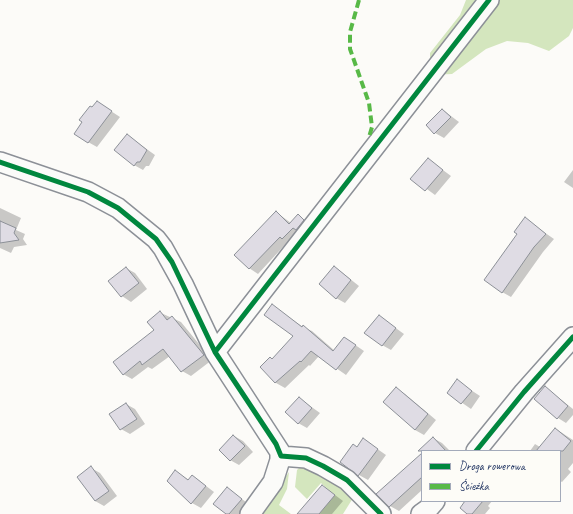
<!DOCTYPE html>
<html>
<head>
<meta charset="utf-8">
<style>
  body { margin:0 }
  #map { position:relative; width:573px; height:514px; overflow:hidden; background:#fcfbf8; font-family:Caveat,sans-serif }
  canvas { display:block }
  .legend { position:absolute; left:421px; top:450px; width:140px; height:52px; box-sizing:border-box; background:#fdfcf7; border:1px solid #a3aaba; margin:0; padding:5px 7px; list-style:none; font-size:12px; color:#1b2f5e }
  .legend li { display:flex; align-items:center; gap:8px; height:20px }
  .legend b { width:20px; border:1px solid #a3aaba }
</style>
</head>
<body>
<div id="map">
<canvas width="573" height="514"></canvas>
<ul class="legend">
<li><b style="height:5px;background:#00873e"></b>Droga rowerowa</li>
<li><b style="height:5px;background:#58b947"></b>Ścieżka</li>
</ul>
</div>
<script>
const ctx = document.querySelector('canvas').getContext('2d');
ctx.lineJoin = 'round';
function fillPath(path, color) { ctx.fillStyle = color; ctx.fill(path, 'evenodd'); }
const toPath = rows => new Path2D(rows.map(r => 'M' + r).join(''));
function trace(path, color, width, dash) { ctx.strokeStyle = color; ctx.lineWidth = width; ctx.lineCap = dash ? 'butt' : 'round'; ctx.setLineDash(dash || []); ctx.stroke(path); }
fillPath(toPath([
  [466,0,573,0,573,28,569,36,549,51,528,43,507,41,486,49,452,74,430,75,430,53,460,15],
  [301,466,323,468,353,498,343,514,319,514,334,495,321,483,307,499,295,487,297,470],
  [289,472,287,489,279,505,291,514,260,514]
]), '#d4e6be');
fillPath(toPath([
  [97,102,120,117,97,147,88,142,93,109],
  [443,110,459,122,444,138,435,133],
  [127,135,155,155,149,166,146,166,143,170,134,165],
  [428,159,451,176,435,195,412,178],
  [573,170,573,188,564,182],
  [0,208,21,218,16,230,25,234,23,239,27,245,14,247,11,253,0,248],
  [276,212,291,223,298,216,307,221,258,274,249,268],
  [525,219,554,239,543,252,511,297,502,292,518,234],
  [335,267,359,286,345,303,336,298],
  [126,268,135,273,147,289,131,302,122,296,110,281],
  [272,306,303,327,312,331,335,351,345,338,364,351,346,375,319,356,310,366,309,365,285,388,276,383,261,367,273,360,294,336],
  [161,313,181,322,212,360,191,376,182,371,170,356,152,369,148,367,132,379,123,374,155,330],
  [379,316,404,334,391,350,382,345],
  [457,381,480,396,471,409,448,393],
  [545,387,573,409,573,415,566,423,558,418],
  [396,389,405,394,436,420,424,435,415,430],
  [299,398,320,413,307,428,298,423],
  [126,404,135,409,145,424,130,434,121,429],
  [556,429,573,440,573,463,568,469,571,472,562,482,560,481,560,451,530,451,535,444,540,447],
  [234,436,243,441,253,452,239,465,230,460],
  [433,438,442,443,450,451,423,451],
  [363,439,386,455,368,480,359,475,357,448],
  [422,455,422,490,399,511,390,506],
  [91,468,100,473,117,496,104,506,95,501,78,477],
  [176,472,189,480,193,476,214,492,201,508,192,503,168,481],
  [323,486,343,501,332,514,299,514],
  [227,488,250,505,242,514,227,514],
  [463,501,492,501,488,506,490,508,485,514,469,514]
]), '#0003');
const building = toPath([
  [97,101,112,111,88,143,74,134,82,122,79,120,90,106,92,107,97,101],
  [442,109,451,117,434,134,426,125,442,109],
  [127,134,147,150,140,162,137,162,134,166,114,150,127,134],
  [428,158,443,170,425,191,410,179,428,158],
  [276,211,289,224,298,214,304,220,296,230,293,228,282,239,280,237,249,269,234,255,276,211],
  [525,217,546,234,534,247,502,293,484,280,517,234,514,232,525,217],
  [0,221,16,228,14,233,19,240,0,243,0,221],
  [334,266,351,280,336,299,319,284,334,266],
  [126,267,139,283,121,297,108,281,126,267],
  [272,304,302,327,303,325,333,351,344,337,356,345,336,370,311,351,301,362,300,361,275,383,260,367,270,357,272,359,293,336,264,315,272,304],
  [160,311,167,320,172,316,204,355,181,372,163,349,142,365,140,361,123,375,113,362,154,330,147,322,160,311],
  [379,315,396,328,382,346,364,333,379,315],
  [457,379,472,391,461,404,447,393,457,379],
  [545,386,568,406,557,419,534,399,545,386],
  [396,387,428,414,415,430,383,402,396,387],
  [299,397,312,408,298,424,285,412,299,397],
  [126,403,137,419,120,430,109,414,126,403],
  [555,428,571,441,563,451,536,451,555,428],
  [233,435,245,446,230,461,219,450,233,435],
  [433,437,446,451,418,451,433,437],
  [363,438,378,449,358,476,340,462,353,444,357,447,363,438],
  [422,453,422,477,389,507,376,494,422,453],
  [91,466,109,491,95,501,77,477,91,466],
  [175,470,188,480,192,475,206,486,191,504,167,481,175,470],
  [322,485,335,495,319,514,297,514,322,485],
  [227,487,242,499,229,514,226,514,213,504,227,487],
  [465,501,483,501,472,514,467,514,460,508,465,501]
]);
fillPath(building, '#dfdce4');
trace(building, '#8c9097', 1);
const minor = toPath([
  [0,162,88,192,118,208,156,239,163,248,183,284,215,352,280,452,280,460,273,482,250,514],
  [215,352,489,0],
  [476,451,524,392,573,337],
  [281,456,306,458,323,466,347,480,381,514],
  [421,514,428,509,435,501]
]);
trace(minor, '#8c9097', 22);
trace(minor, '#fbfbf9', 19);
trace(toPath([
  [359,0,350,32,350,49,369,103,372,127,369,137]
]), '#58b947', 4, [8, 4]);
trace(toPath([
  [0,162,88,192,118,208,156,239,172,262,215,352,276,444,281,456,306,458,323,466,347,480,381,514],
  [215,352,489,0],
  [476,451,524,392,573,337]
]), '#00873e', 5);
</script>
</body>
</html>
